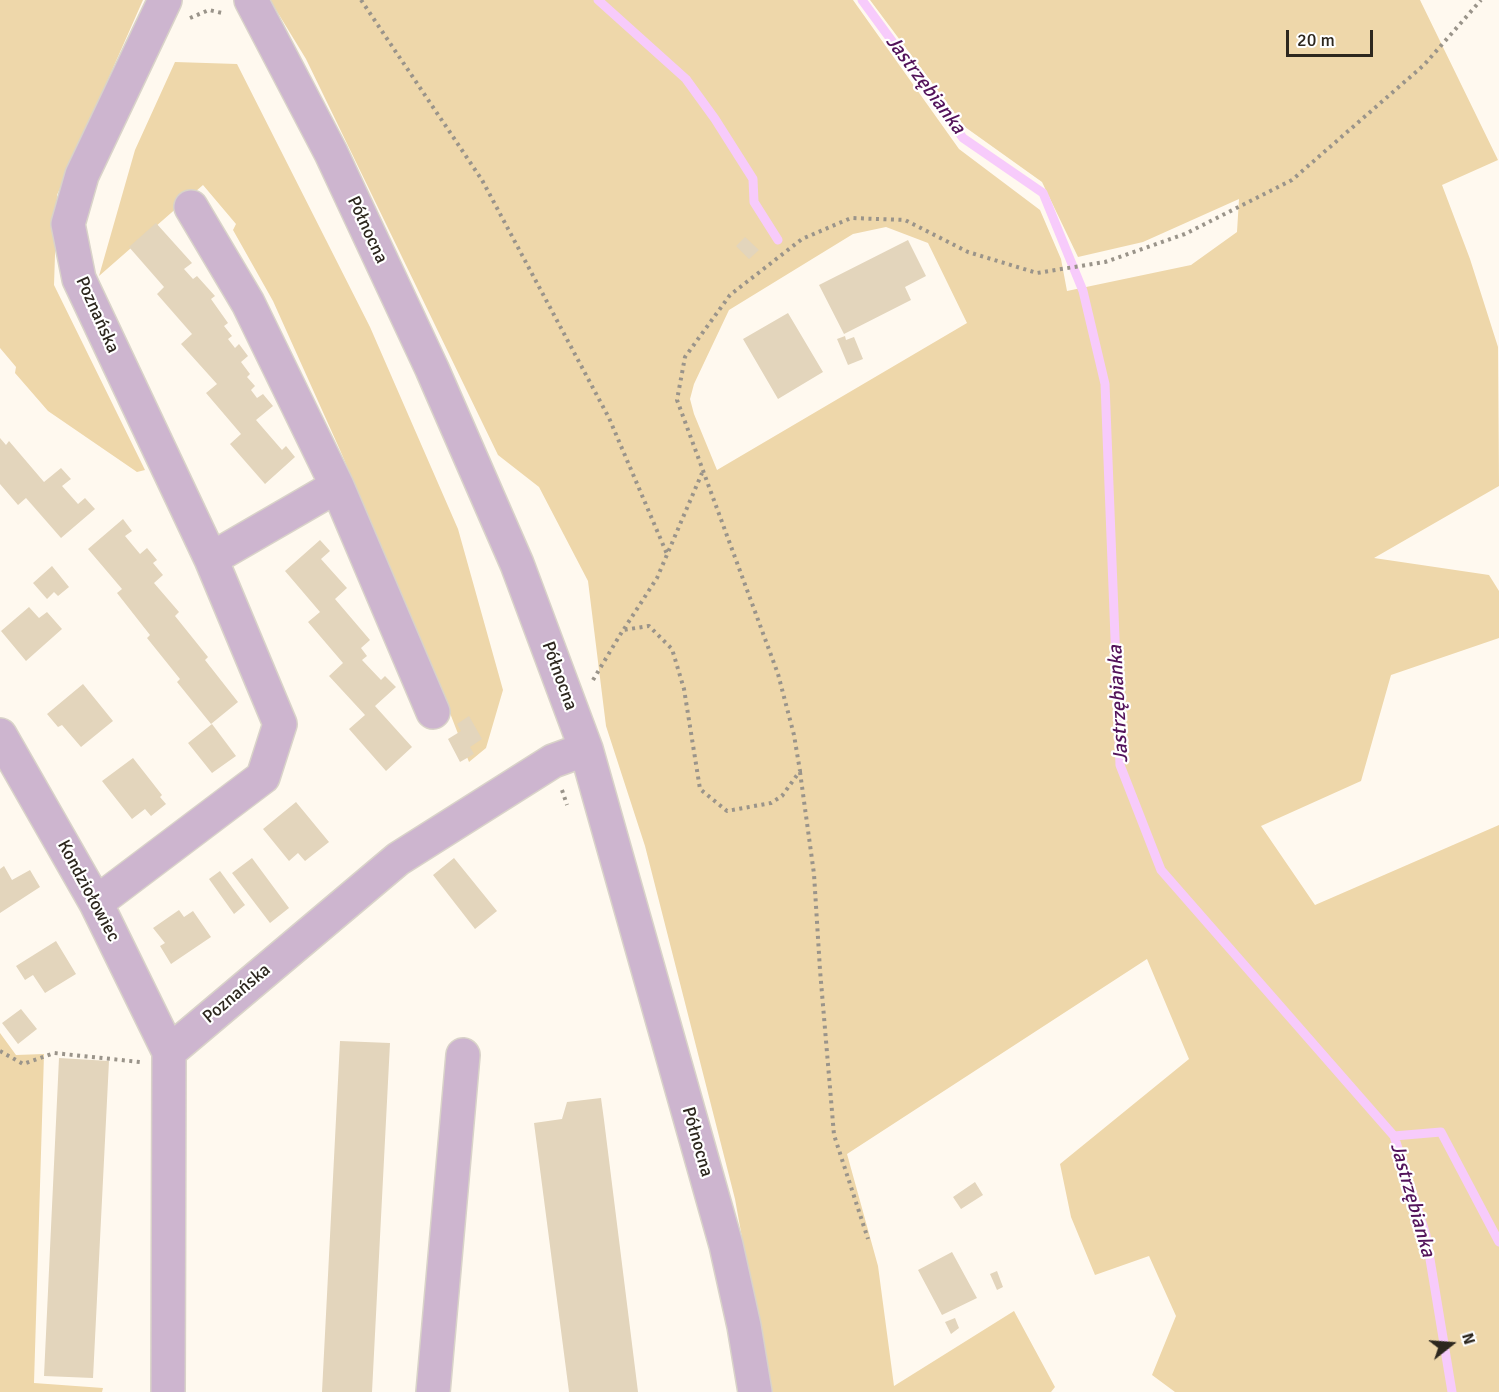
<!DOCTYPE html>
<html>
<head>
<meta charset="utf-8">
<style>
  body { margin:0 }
  #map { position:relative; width:1499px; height:1392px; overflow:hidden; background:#fff9ef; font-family:Signika,sans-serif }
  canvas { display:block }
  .north { position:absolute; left:1421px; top:1314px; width:60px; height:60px; -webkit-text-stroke:4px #fff; paint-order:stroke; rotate:73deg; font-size:16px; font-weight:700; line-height:24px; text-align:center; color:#2d271e }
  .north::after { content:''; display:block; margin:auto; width:21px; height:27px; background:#2d271e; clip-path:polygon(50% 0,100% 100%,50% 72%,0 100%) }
  .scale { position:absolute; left:1286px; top:30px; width:87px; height:27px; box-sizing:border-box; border:3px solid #2d271e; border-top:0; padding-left:8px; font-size:18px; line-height:21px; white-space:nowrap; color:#2d271e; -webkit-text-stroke:4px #fff; paint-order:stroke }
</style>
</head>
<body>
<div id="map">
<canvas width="1499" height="1392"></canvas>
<div class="north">N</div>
<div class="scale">20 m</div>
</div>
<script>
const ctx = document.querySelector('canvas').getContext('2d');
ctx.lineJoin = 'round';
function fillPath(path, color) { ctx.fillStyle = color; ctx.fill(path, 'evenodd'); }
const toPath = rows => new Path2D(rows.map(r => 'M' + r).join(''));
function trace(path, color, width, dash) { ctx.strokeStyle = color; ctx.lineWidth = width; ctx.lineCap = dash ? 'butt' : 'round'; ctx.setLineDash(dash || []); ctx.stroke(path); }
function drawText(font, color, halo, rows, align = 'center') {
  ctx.font = font + ' Signika,sans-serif'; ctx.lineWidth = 4.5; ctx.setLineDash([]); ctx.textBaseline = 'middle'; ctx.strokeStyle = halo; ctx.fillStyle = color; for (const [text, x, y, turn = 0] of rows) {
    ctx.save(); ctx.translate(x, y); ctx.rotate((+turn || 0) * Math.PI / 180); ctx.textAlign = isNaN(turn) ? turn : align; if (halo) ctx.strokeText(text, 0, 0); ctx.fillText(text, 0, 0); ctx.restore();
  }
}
fillPath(toPath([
  [0,0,143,0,57,195,54,285,145,470,137,472,48,411,15,373,16,367,0,348],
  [270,0,853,0,959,149,1040,210,1061,259,1067,291,1191,265,1237,232,1239,199,1143,242,1078,257,1042,182,965,127,870,0,1420,0,1498,160,1442,185,1470,259,1498,347,1499,486,1374,558,1489,575,1499,591,1499,638,1391,675,1361,781,1261,826,1315,905,1499,825,1499,1392,1175,1392,1152,1375,1176,1316,1149,1256,1095,1275,1071,1217,1060,1164,1189,1059,1147,959,847,1154,878,1266,894,1386,1014,1311,1055,1387,1051,1392,770,1392,735,1199,645,846,606,726,588,581,539,487,498,455,306,59],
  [886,227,928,243,967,323,717,470,694,414,690,399,694,384,729,310,853,234],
  [175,62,237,64,370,327,458,529,503,690,486,748,469,762,441,690,433,687,377,537,340,450,273,301,233,230,236,224,203,185,99,276,135,150],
  [0,1033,16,1055,44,1054,34,1383,103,1388,102,1392,0,1392]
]), '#eed7aa');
trace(toPath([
  [598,0,686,79,715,119,753,179,754,202,778,240],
  [862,0,963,138,1043,193,1083,291,1105,384,1120,765,1161,870,1394,1136,1426,1235,1452,1392],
  [1394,1136,1441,1132,1499,1242]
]), '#f7cbfb', 9);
fillPath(toPath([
  [156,223,192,263,184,269,193,279,197,276,215,296,211,299,228,323,224,326,232,336,228,339,235,348,239,344,248,356,241,362,250,374,247,377,255,386,251,390,257,398,263,394,273,406,256,420,282,450,286,446,295,457,265,484,230,444,241,434,206,393,217,384,181,344,192,334,157,294,164,287,129,247],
  [745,237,759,250,749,259,736,246],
  [908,240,926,276,905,287,911,300,844,334,819,285],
  [788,313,823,372,778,399,743,339],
  [845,336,846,340,854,337,863,359,848,365,837,339],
  [0,438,6,445,9,441,44,482,61,468,71,479,62,486,78,504,85,498,95,509,61,538,26,498,18,505,0,484],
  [123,519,132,531,125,536,140,554,147,548,157,560,153,563,163,575,154,583,179,612,175,616,208,657,205,660,238,702,211,724,177,682,180,679,147,638,150,635,117,593,122,589,88,549],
  [320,540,330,551,321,559,347,588,335,599,370,640,361,648,367,656,362,660,381,680,385,676,396,687,375,706,412,747,386,771,349,729,365,715,329,676,343,663,308,622,320,612,285,571],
  [52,566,69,587,58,596,54,592,47,599,33,583],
  [29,607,39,618,47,612,62,629,26,661,1,631],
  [83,684,113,721,81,747,62,725,58,727,47,714],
  [469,716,482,739,470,747,474,754,460,762,448,739,461,731,457,724],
  [212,724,236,756,212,773,188,743],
  [133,758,162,795,160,797,166,804,151,816,145,809,132,819,102,781],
  [296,802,329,842,305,861,298,853,289,861,263,829],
  [252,858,289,908,270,923,232,873],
  [454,858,497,911,475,929,433,875],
  [4,866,12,880,30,870,40,887,0,913,0,869],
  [220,871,245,905,234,914,209,879],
  [179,910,184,917,193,911,211,937,171,964,160,946,165,943,153,928],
  [56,941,76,974,45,993,33,975,25,980,16,966],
  [21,1009,37,1029,18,1044,2,1023],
  [340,1041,390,1043,372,1392,322,1392],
  [59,1058,109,1061,93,1378,44,1376],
  [601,1098,604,1120,638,1392,569,1392,534,1123,562,1119,567,1102],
  [975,1182,983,1195,961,1209,953,1197],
  [952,1252,977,1298,942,1315,918,1270],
  [997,1271,1003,1287,997,1290,990,1274],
  [955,1318,959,1328,951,1334,945,1322]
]), '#e3d5bc');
const minor = toPath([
  [251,0,331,153,432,369,517,564,586,749,726,1245,744,1326,755,1392],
  [191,207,248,303,337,486,433,712],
  [211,559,337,486],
  [0,735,96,903,169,1052,168,1392],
  [96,903,263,777,280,724,211,559,79,279,68,224,82,175,165,0],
  [169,1052,398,859,553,761,586,749],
  [433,1392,463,1055]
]);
trace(minor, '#d9d3c9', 36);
trace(toPath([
  [361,0,482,180,609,418,667,554],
  [190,18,209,10,222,13],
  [624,629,657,578,702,473],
  [593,680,623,630,649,626,672,649,684,689,700,789,727,811,771,803,782,796,800,771,794,735,778,674,677,400,685,357,730,295,802,239,851,218,905,220,968,252,1037,273,1105,262,1185,234,1292,180,1424,65,1481,0],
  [800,772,814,874,820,970,834,1135,868,1239],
  [562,790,567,805],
  [0,1051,23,1064,54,1053,140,1062]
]), '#9a948a', 4, [3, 4.5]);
trace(minor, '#cdb5cf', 33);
drawText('18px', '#2d271e', '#fff', [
  ["Północna",367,230,65],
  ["Poznańska",97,315,66],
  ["Północna",559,676,70],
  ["Kondziołowiec",88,891,62],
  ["Poznańska",237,994,-40],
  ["Północna",697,1142,74]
]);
drawText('italic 20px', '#53135a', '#fff', [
  ["Jastrzębianka",925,85,53],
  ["Jastrzębianka",1119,704,-93],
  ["Jastrzębianka",1412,1200,74]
]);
</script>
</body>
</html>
